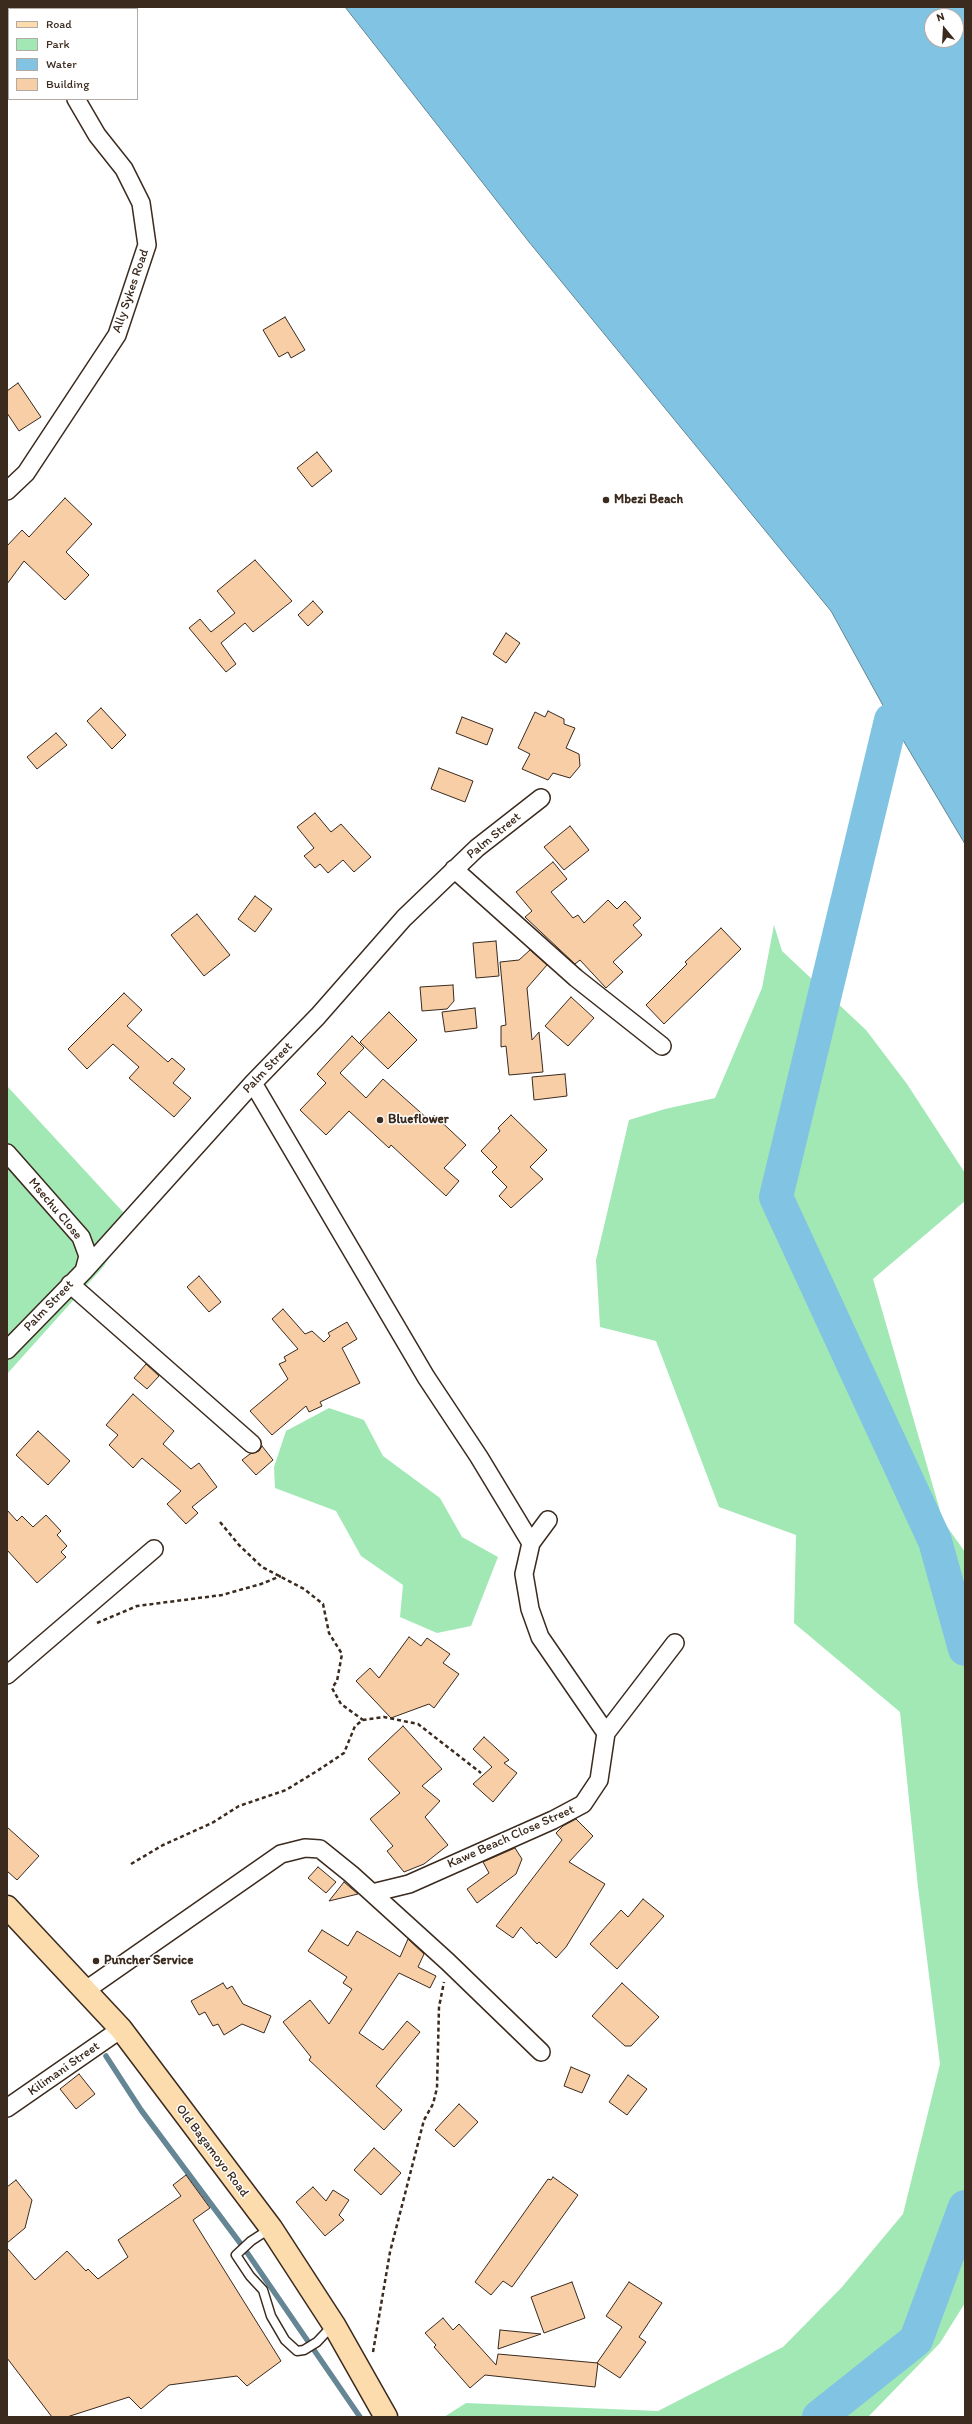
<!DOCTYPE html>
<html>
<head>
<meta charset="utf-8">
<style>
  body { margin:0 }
  #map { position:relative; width:972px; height:2424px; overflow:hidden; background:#fff; font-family:Itim,sans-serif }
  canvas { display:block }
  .frame { position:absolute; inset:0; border:8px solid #3b2a1e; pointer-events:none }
  .legend { position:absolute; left:8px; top:8px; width:130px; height:92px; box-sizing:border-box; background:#fff; border:1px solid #b1aaa5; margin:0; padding:5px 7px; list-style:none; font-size:12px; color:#3b2a1e }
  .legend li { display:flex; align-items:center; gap:8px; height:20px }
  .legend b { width:20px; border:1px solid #b1aaa5 }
  .north { position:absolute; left:924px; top:8px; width:40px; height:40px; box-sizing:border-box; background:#fff; border:1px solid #b1aaa5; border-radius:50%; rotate:342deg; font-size:11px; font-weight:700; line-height:16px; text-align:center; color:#3b2a1e }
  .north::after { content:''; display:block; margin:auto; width:14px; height:18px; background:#3b2a1e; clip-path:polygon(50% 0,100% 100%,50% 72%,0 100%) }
</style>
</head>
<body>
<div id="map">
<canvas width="972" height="2424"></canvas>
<div class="frame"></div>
<ul class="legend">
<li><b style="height:5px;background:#fcdcac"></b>Road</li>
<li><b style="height:11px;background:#a1e8b5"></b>Park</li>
<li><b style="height:11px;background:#81c3e2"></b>Water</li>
<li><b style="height:11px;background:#f7cea6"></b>Building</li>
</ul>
<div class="north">N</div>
</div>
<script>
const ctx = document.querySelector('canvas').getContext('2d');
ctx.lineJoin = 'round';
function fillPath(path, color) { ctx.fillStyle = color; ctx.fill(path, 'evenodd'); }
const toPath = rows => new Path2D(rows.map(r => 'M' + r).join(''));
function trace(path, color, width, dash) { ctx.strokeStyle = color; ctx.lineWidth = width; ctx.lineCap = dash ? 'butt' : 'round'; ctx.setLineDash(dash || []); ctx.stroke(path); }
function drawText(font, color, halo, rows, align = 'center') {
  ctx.font = font + ' Itim,sans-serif'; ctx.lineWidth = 3; ctx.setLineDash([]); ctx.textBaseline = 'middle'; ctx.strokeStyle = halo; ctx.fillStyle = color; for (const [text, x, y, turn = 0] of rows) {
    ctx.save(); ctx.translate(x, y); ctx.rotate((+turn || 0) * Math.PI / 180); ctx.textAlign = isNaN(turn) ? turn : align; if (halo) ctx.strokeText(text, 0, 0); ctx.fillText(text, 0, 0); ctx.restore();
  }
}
fillPath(toPath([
  [774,925,782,951,866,1030,907,1084,965,1173,965,1201,873,1279,943,1521,965,1552,965,2303,940,2343,868,2417,444,2417,466,2403,658,2411,783,2347,842,2287,903,2214,940,2064,918,1887,900,1712,794,1623,796,1535,719,1507,656,1341,600,1327,596,1260,629,1120,665,1109,715,1098,762,988],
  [7,1086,123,1212,113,1250,104,1266,7,1374],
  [329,1408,364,1420,383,1456,440,1498,462,1537,498,1557,471,1626,437,1633,400,1617,403,1585,361,1556,336,1511,275,1488,274,1467,286,1431]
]), '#a1e8b5');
const water = toPath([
  [345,7,965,7,965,844,891,720,831,611,529,242,345,7],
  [932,16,956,16,956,40,932,40,932,16]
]);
fillPath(water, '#81c3e2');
trace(water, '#658694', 1);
trace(toPath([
  [106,2056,141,2110,246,2251,360,2417]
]), '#658694', 5.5);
trace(toPath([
  [891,720,776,1197,935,1541,965,1649],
  [819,2417,916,2340,965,2207]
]), '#81c3e2', 34);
const building = toPath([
  [285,317,305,350,291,358,288,352,279,357,263,330,285,317],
  [18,383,41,417,19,431,7,413,7,391,18,383],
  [317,452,332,471,312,487,297,468,317,452],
  [65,498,92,524,66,552,89,575,65,600,24,561,7,584,7,546,22,530,29,537,65,498],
  [255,560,292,601,253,632,245,623,221,643,236,664,226,672,189,628,200,619,211,632,235,613,217,591,255,560],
  [313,601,323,612,308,626,298,615,313,601],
  [506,633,520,643,506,663,493,654,506,633],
  [101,708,126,735,112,749,87,721,101,708],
  [548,711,564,719,564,724,575,728,566,748,579,754,580,766,570,778,553,773,548,780,522,769,530,754,518,748,535,712,545,717,548,711],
  [462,717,493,729,487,745,456,733,462,717],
  [56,733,67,745,37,769,27,757,56,733],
  [439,768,473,781,465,802,431,789,439,768],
  [315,813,331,832,341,824,371,857,354,872,343,860,328,873,320,864,315,868,304,856,314,848,297,827,315,813],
  [570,826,589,850,564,870,544,847,570,826],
  [553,862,567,879,551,892,573,918,578,915,584,923,608,900,617,909,625,901,641,918,633,925,642,935,613,962,623,972,606,988,580,960,575,964,525,917,532,911,516,892,553,862],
  [255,896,272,909,255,932,238,919,255,896],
  [197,914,230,955,204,976,171,935,197,914],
  [721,928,741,949,664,1024,646,1005,687,964,685,962,721,928],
  [496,941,499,976,476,978,473,943,496,941],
  [530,950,547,965,527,988,532,1040,539,1032,543,1072,509,1075,506,1046,501,1047,501,1026,506,1025,500,962,519,960,530,950],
  [453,985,454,1001,447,1009,422,1011,420,987,453,985],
  [124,993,142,1010,127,1026,168,1062,172,1058,185,1069,173,1083,191,1098,174,1117,129,1078,139,1067,113,1044,87,1069,68,1049,124,993],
  [571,997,594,1018,568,1046,545,1026,571,997],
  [475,1008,477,1028,445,1032,442,1012,475,1008],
  [389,1012,417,1040,388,1069,360,1042,389,1012],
  [352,1036,364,1048,340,1073,366,1098,383,1079,429,1120,434,1115,466,1145,444,1168,459,1181,446,1196,391,1145,389,1148,349,1111,326,1135,300,1110,326,1083,317,1074,352,1036],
  [565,1074,567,1096,534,1100,532,1077,565,1074],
  [511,1115,547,1150,530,1167,543,1179,511,1208,499,1196,507,1187,492,1172,497,1167,481,1151,500,1131,498,1128,511,1115],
  [199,1276,221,1302,209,1312,187,1287,199,1276],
  [283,1309,305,1334,312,1331,324,1342,330,1336,328,1333,347,1322,357,1339,342,1348,360,1383,320,1402,322,1406,309,1412,306,1406,272,1435,250,1411,288,1379,279,1364,286,1361,284,1357,298,1349,272,1319,283,1309],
  [146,1364,159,1376,147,1389,134,1378,146,1364],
  [133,1394,174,1431,163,1444,191,1469,199,1463,217,1487,192,1507,198,1513,186,1524,167,1504,181,1491,142,1458,133,1468,109,1445,118,1435,106,1425,133,1394],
  [38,1431,70,1461,48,1485,16,1455,38,1431],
  [262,1446,273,1460,256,1475,242,1460,250,1454,259,1451,262,1446],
  [7,1510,17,1521,22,1516,33,1527,46,1515,61,1531,57,1535,67,1546,61,1552,66,1557,37,1583,7,1550,7,1510],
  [409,1637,421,1646,427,1638,450,1654,443,1663,459,1674,434,1708,429,1704,391,1718,356,1681,370,1668,379,1678,409,1637],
  [403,1726,442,1769,422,1786,440,1801,425,1817,448,1845,424,1864,404,1872,387,1851,393,1846,370,1819,400,1793,368,1759,403,1726],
  [484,1737,509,1760,504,1763,517,1773,493,1802,473,1784,492,1767,473,1749,484,1737],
  [576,1819,593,1836,569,1862,605,1884,566,1947,556,1958,539,1942,537,1944,521,1927,513,1938,496,1926,562,1840,556,1833,563,1826,576,1819],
  [7,1827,39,1856,17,1880,7,1871,7,1827],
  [515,1848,522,1859,516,1874,477,1903,467,1889,489,1873,483,1862,515,1848],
  [318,1867,336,1882,326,1893,308,1878,318,1867],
  [344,1882,358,1894,329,1901,344,1882],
  [643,1899,664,1916,617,1969,590,1944,621,1910,628,1917,643,1899],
  [322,1930,348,1946,357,1931,400,1957,408,1939,424,1954,418,1967,436,1976,430,1988,399,1973,359,2033,383,2050,407,2021,420,2032,376,2086,402,2110,384,2130,309,2060,311,2057,283,2022,310,2000,329,2024,352,1989,343,1983,347,1977,308,1951,322,1930],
  [223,1983,227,1989,232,1986,243,2004,271,2016,264,2033,242,2024,224,2035,218,2024,213,2026,205,2012,199,2015,191,2001,223,1983],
  [622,1983,659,2017,631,2046,625,2046,592,2016,622,1983],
  [571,2067,590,2075,582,2093,564,2086,571,2067],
  [79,2074,95,2094,76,2109,60,2089,79,2074],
  [628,2075,647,2089,627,2115,609,2102,628,2075],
  [459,2104,478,2122,454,2147,435,2130,459,2104],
  [374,2148,401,2173,381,2195,354,2170,374,2148],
  [186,2175,210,2208,193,2220,281,2361,247,2386,237,2376,169,2385,141,2409,129,2397,67,2417,52,2417,7,2358,7,2248,35,2280,67,2251,86,2271,88,2269,98,2279,128,2257,118,2240,181,2196,173,2185,186,2175],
  [553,2177,578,2195,512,2287,503,2281,491,2295,475,2282,548,2179,551,2180,553,2177],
  [16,2180,32,2200,25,2228,7,2243,7,2187,16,2180],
  [313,2187,326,2201,333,2190,349,2200,339,2215,344,2220,325,2236,296,2202,313,2187],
  [572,2282,585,2318,544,2333,531,2297,572,2282],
  [629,2282,662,2303,639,2337,646,2342,620,2378,597,2363,622,2327,606,2316,629,2282],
  [443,2318,453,2330,459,2324,496,2365,498,2354,598,2363,595,2387,485,2375,470,2388,434,2347,436,2345,425,2333,443,2318],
  [500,2330,541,2334,498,2349,500,2330]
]);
fillPath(building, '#f7cea6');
trace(building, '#3b2a1e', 1);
const service = toPath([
  [271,2228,251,2241,236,2255,250,2276,263,2290,271,2316,285,2340,297,2351,304,2350,317,2342,333,2325]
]);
const minor = toPath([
  [22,7,23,9],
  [7,491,26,473,117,335,147,245,141,203,124,169,97,135,76,99],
  [454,869,576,978,662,1046],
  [253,1083,426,1377,479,1457,531,1543],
  [7,1153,81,1237,88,1256,84,1271],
  [70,1284,252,1444],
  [7,1350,84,1271,253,1083,318,1016,404,918,477,848,541,798],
  [548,1520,531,1543,524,1574,530,1609,540,1637,606,1733],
  [7,1675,154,1549],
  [372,1893,409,1884,553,1820,583,1804,599,1780,606,1733,675,1643],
  [86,1990,281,1854,305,1848,320,1849,351,1874,448,1962,541,2052],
  [7,2108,121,2029]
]);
const primary = toPath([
  [7,1907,121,2029,271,2228,334,2325,386,2417]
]);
trace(service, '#3b2a1e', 11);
trace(minor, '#3b2a1e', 20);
trace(primary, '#3b2a1e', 25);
trace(toPath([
  [220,1522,239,1545,262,1567,304,1589,323,1604,329,1633,342,1654,337,1681,332,1688,341,1704,363,1720],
  [97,1623,137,1606,222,1595,261,1584,281,1576],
  [131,1864,163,1845,212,1823,239,1806,286,1790,317,1771,344,1753,355,1726,363,1720,384,1717,418,1724,481,1773],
  [373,2352,390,2252,424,2120,433,2104,437,2088,439,2007,444,1982]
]), '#3b2a1e', 2.5, [4, 3]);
trace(service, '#fff', 8);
trace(minor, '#fff', 17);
trace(primary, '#fcdcac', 22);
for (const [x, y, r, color] of [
  [606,500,4,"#3b2a1e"],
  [380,1120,4,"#3b2a1e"],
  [96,1961,4,"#3b2a1e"]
]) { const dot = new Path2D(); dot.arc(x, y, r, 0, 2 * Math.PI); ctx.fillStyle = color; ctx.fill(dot); trace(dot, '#fff', 1.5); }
drawText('13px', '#3b2a1e', '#fff', [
  ["Ally Sykes Road",131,291,-71],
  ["Palm Street",494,836,-39],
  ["Palm Street",268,1068,-46],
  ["Msechu Close",55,1209,50],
  ["Palm Street",49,1306,-46],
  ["Kawe Beach Close Street",511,1837,-24],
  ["Kilimani Street",64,2069,-35],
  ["Old Bagamoyo Road",212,2151,53]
]);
drawText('bold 13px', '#3b2a1e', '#fff', [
  ["Mbezi Beach",614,500],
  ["Blueflower",388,1120],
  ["Puncher Service",104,1961]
], 'left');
</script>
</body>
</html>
